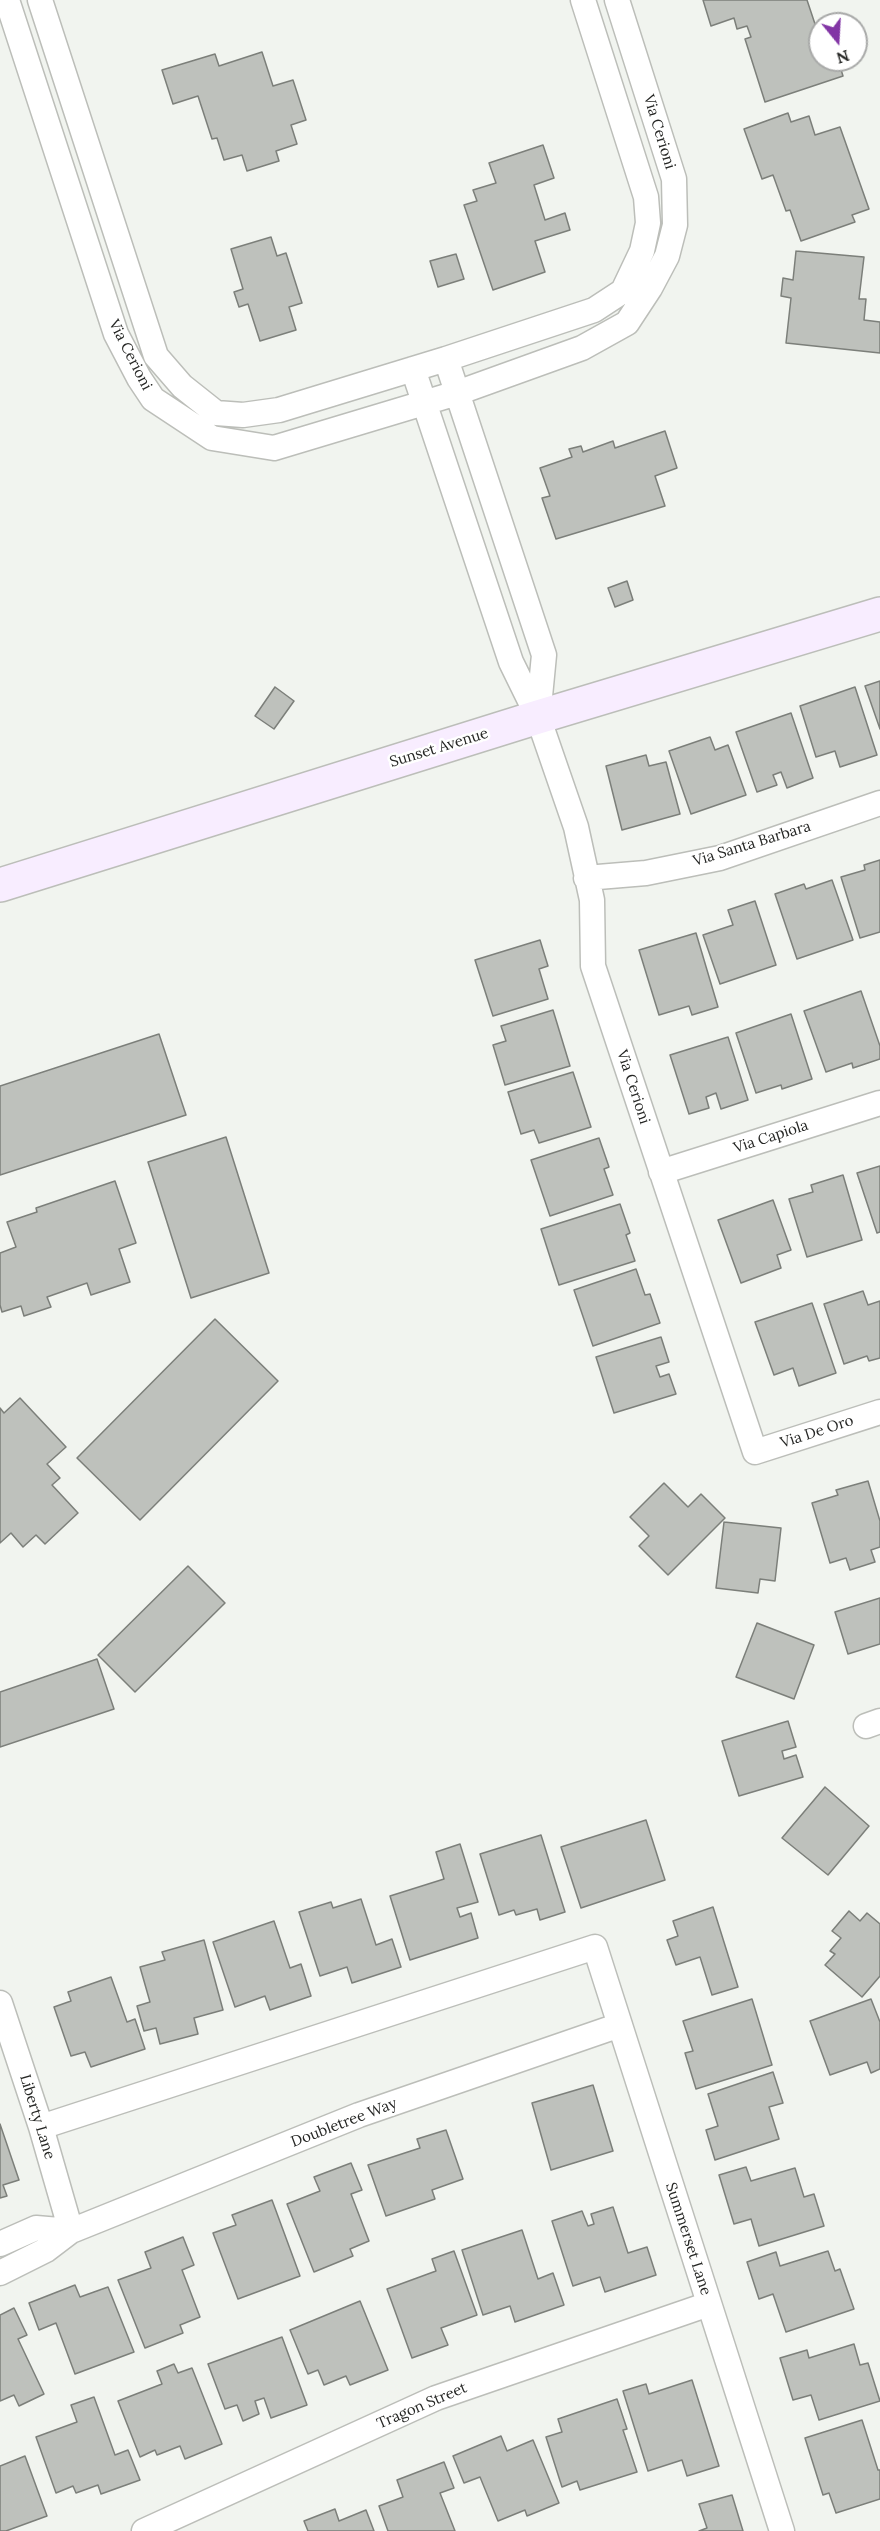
<!DOCTYPE html>
<html>
<head>
<meta charset="utf-8">
<style>
  body { margin:0 }
  #map { position:relative; width:880px; height:2531px; overflow:hidden; background:#f1f4ef; font-family:Lora,serif }
  canvas { display:block }
  .north { position:absolute; left:808px; top:12px; width:60px; height:60px; box-sizing:border-box; background:#fff; border:2px solid #a8a9a8; border-radius:50%; rotate:162deg; font-size:16px; font-weight:700; line-height:24px; text-align:center; color:#262725 }
  .north::after { content:''; display:block; margin:auto; width:21px; height:27px; background:#8235a5; clip-path:polygon(50% 0,100% 100%,50% 72%,0 100%) }
</style>
</head>
<body>
<div id="map">
<canvas width="880" height="2531"></canvas>
<div class="north">N</div>
</div>
<script>
const ctx = document.querySelector('canvas').getContext('2d');
ctx.lineJoin = 'round';
function fillPath(path, color) { ctx.fillStyle = color; ctx.fill(path, 'evenodd'); }
const toPath = rows => new Path2D(rows.map(r => 'M' + r).join(''));
function trace(path, color, width, dash) { ctx.strokeStyle = color; ctx.lineWidth = width; ctx.lineCap = dash ? 'butt' : 'round'; ctx.setLineDash(dash || []); ctx.stroke(path); }
function drawText(font, color, halo, rows, align = 'center') {
  ctx.font = font + ' Lora,serif'; ctx.lineWidth = 5; ctx.setLineDash([]); ctx.textBaseline = 'middle'; ctx.strokeStyle = halo; ctx.fillStyle = color; for (const [text, x, y, turn = 0] of rows) {
    ctx.save(); ctx.translate(x, y); ctx.rotate((+turn || 0) * Math.PI / 180); ctx.textAlign = isNaN(turn) ? turn : align; if (halo) ctx.strokeText(text, 0, 0); ctx.fillText(text, 0, 0); ctx.restore();
  }
}
const building = toPath([
  [703,0,807,0,820,39,820,60,838,60,843,76,765,102,745,39,751,37,747,26,737,29,734,18,711,26,703,0],
  [262,52,273,86,293,80,306,120,291,125,297,144,276,151,279,161,247,171,242,155,224,160,217,138,212,139,198,96,173,104,162,70,215,54,219,66,262,52],
  [788,113,791,122,809,116,815,135,840,127,869,209,852,215,855,222,801,241,790,210,786,211,773,175,762,179,744,129,788,113],
  [543,145,554,178,534,185,545,220,565,213,570,230,535,241,545,272,493,290,464,205,477,201,473,190,496,183,489,163,543,145],
  [271,237,277,256,286,253,302,303,289,307,296,330,260,341,248,304,239,307,234,292,243,289,231,249,271,237],
  [796,251,864,257,859,299,866,299,864,320,880,322,880,353,786,343,791,298,781,296,783,278,793,280,796,251],
  [456,254,464,279,438,287,430,261,456,254],
  [665,431,677,468,655,476,665,506,556,539,542,498,550,496,540,468,572,457,569,449,581,446,583,452,613,441,615,448,665,431],
  [627,581,633,600,615,607,608,588,627,581],
  [880,681,880,729,865,686,880,681],
  [275,687,294,701,274,729,255,716,275,687],
  [855,687,877,755,840,767,835,751,816,757,800,706,855,687],
  [791,713,813,778,787,788,781,772,773,775,777,785,757,792,736,732,791,713],
  [710,737,715,750,728,745,746,795,691,814,669,751,710,737],
  [646,755,649,766,666,762,680,814,622,830,606,766,646,755],
  [880,860,880,932,860,938,841,877,865,870,864,865,880,860],
  [832,880,853,940,797,959,775,894,804,884,806,889,832,880],
  [755,901,776,965,720,984,703,935,733,925,728,910,755,901],
  [696,933,718,1007,692,1015,689,1006,659,1015,639,950,696,933],
  [540,940,548,966,539,969,548,999,493,1016,475,960,540,940],
  [861,991,880,1046,880,1059,853,1068,852,1063,826,1072,804,1011,861,991],
  [553,1010,570,1066,505,1085,493,1045,506,1041,501,1026,553,1010],
  [791,1014,812,1079,782,1089,781,1085,756,1093,736,1033,791,1014],
  [159,1034,186,1115,0,1175,0,1086,159,1034],
  [728,1037,748,1100,721,1109,716,1093,706,1097,709,1108,689,1114,670,1055,728,1037],
  [573,1072,591,1127,539,1143,534,1130,521,1134,508,1092,573,1072],
  [226,1137,269,1273,191,1298,148,1162,226,1137],
  [599,1138,609,1167,604,1169,613,1195,550,1216,531,1160,599,1138],
  [880,1166,880,1232,877,1233,857,1173,880,1166],
  [843,1175,862,1240,807,1257,789,1199,813,1192,811,1185,843,1175],
  [115,1181,136,1243,119,1249,130,1282,91,1295,87,1283,47,1297,51,1307,24,1316,21,1306,2,1312,0,1305,0,1253,16,1247,7,1222,37,1212,36,1208,115,1181],
  [773,1200,791,1250,777,1255,781,1268,741,1283,718,1220,773,1200],
  [620,1204,630,1233,626,1235,635,1261,559,1285,541,1229,620,1204],
  [636,1269,645,1295,650,1294,660,1323,593,1346,574,1290,636,1269],
  [863,1291,868,1305,880,1301,880,1358,869,1361,867,1356,844,1364,824,1304,863,1291],
  [812,1303,836,1373,799,1386,793,1368,774,1375,755,1322,812,1303],
  [215,1319,278,1381,140,1520,77,1458,215,1319],
  [661,1337,669,1362,656,1366,660,1377,669,1374,676,1394,614,1413,596,1357,661,1337],
  [20,1398,66,1447,47,1464,60,1478,52,1485,78,1513,45,1544,36,1535,23,1547,11,1533,0,1543,0,1408,4,1413,20,1398],
  [868,1481,880,1521,880,1547,871,1550,875,1562,850,1570,846,1558,830,1563,812,1503,838,1495,836,1490,868,1481],
  [664,1483,688,1507,701,1494,725,1518,668,1575,639,1546,649,1536,630,1517,664,1483],
  [724,1522,781,1528,775,1581,760,1579,758,1593,716,1588,724,1522],
  [188,1566,225,1603,135,1692,98,1655,188,1566],
  [880,1598,880,1644,848,1654,835,1612,880,1598],
  [757,1623,814,1645,794,1699,736,1677,757,1623],
  [97,1659,114,1709,0,1747,0,1692,97,1659],
  [788,1721,796,1747,782,1751,784,1759,796,1755,803,1777,739,1796,722,1741,788,1721],
  [825,1787,869,1826,828,1875,782,1838,825,1787],
  [646,1820,665,1880,581,1908,561,1847,646,1820],
  [541,1835,565,1912,540,1920,537,1909,516,1915,514,1910,499,1915,480,1854,541,1835],
  [460,1844,478,1902,457,1908,460,1917,471,1913,478,1938,410,1960,390,1896,444,1879,436,1852,460,1844],
  [361,1899,376,1945,392,1939,401,1967,352,1983,347,1967,320,1976,299,1912,331,1902,333,1908,361,1899],
  [713,1907,738,1987,712,1995,700,1957,676,1965,667,1940,678,1936,673,1921,713,1907],
  [849,1911,860,1921,867,1913,880,1924,880,1976,862,1997,825,1965,835,1954,830,1951,841,1938,832,1931,849,1911],
  [274,1921,290,1968,301,1964,311,1996,270,2010,265,1996,235,2007,213,1942,274,1921],
  [204,1940,223,2010,194,2018,198,2034,160,2044,156,2028,144,2031,137,2006,150,2002,140,1967,165,1960,162,1952,204,1940],
  [111,1977,127,2022,135,2019,145,2049,91,2067,85,2052,71,2056,54,2007,71,2001,68,1992,111,1977],
  [752,1999,772,2065,696,2089,685,2053,693,2051,683,2021,752,1999],
  [871,1999,880,2022,880,2069,871,2073,867,2062,830,2075,810,2021,871,1999],
  [773,2072,783,2103,769,2107,779,2139,715,2160,706,2130,718,2126,708,2094,773,2072],
  [593,2085,613,2151,551,2170,532,2103,593,2085],
  [0,2124,19,2180,3,2185,7,2196,0,2198,0,2124],
  [446,2130,463,2179,432,2190,435,2199,386,2216,368,2165,420,2148,417,2139,446,2130],
  [351,2163,362,2190,351,2194,369,2241,350,2249,353,2256,314,2272,287,2204,320,2191,314,2177,351,2163],
  [746,2167,751,2181,795,2168,804,2197,814,2194,824,2226,759,2246,751,2219,734,2224,719,2175,746,2167],
  [272,2200,300,2276,238,2299,213,2233,236,2225,232,2215,272,2200],
  [613,2207,628,2253,647,2247,656,2275,605,2292,600,2277,573,2286,552,2221,582,2211,588,2226,594,2224,591,2214,613,2207],
  [522,2230,538,2279,553,2273,564,2305,515,2322,510,2306,483,2315,462,2250,522,2230],
  [183,2237,194,2265,182,2270,200,2317,180,2325,183,2333,145,2348,118,2280,151,2268,145,2252,183,2237],
  [454,2251,477,2315,441,2328,448,2345,412,2358,387,2289,436,2271,432,2259,454,2251],
  [828,2251,835,2271,840,2269,854,2309,786,2332,773,2294,759,2299,747,2262,776,2252,780,2266,828,2251],
  [75,2285,80,2297,108,2287,134,2352,75,2374,56,2323,39,2330,29,2303,75,2285],
  [360,2301,388,2370,350,2385,346,2376,324,2385,318,2370,308,2374,290,2330,360,2301],
  [14,2308,27,2335,18,2339,44,2394,19,2406,14,2395,0,2401,0,2315,14,2308],
  [282,2337,307,2405,271,2418,264,2398,255,2401,259,2414,243,2421,237,2405,225,2409,208,2364,282,2337],
  [854,2344,860,2365,868,2363,880,2401,819,2420,811,2395,793,2400,780,2358,807,2350,809,2358,854,2344],
  [174,2364,178,2373,192,2368,222,2444,185,2459,180,2446,157,2455,155,2450,140,2457,118,2401,162,2384,157,2371,174,2364],
  [692,2380,719,2466,687,2476,682,2460,648,2471,623,2391,646,2384,649,2394,692,2380],
  [94,2397,115,2455,128,2450,140,2480,101,2494,98,2485,76,2493,73,2486,56,2493,36,2437,77,2422,71,2405,94,2397],
  [617,2399,627,2429,623,2430,637,2472,580,2490,577,2481,562,2487,546,2437,562,2432,558,2419,617,2399],
  [862,2420,878,2470,880,2470,880,2499,836,2513,829,2493,823,2495,805,2438,862,2420],
  [501,2436,507,2451,533,2440,559,2503,527,2516,525,2510,498,2521,480,2477,464,2483,453,2456,501,2436],
  [25,2456,47,2516,6,2531,0,2531,0,2466,25,2456],
  [444,2462,454,2488,440,2493,455,2531,388,2531,379,2506,403,2497,397,2480,444,2462],
  [732,2495,743,2531,699,2531,707,2528,699,2504,732,2495],
  [335,2509,339,2521,366,2510,374,2531,308,2531,304,2521,335,2509]
]);
fillPath(building, '#bec1bc');
trace(building, '#7c7f7a', 1.5);
const street = toPath([
  [7,0,116,334,139,378,153,399,212,438,274,448,457,393,582,348,627,323,650,288,667,256,675,225,674,179,617,0],
  [40,0,156,356,182,386,216,413,243,415,279,410,446,359,594,310,623,291,642,251,648,223,646,197,583,0],
  [446,359,544,655,538,717],
  [413,369,511,662,538,717,576,827,592,900,593,966,755,1452,880,1412],
  [586,878,646,873,720,858,880,803],
  [661,1172,880,1103],
  [866,1726,880,1721],
  [0,2003,41,2127,71,2231],
  [41,2127,595,1947,782,2531],
  [0,2244,36,2228,71,2231],
  [0,2273,46,2250,71,2231,359,2115,620,2025],
  [144,2531,436,2398,709,2304]
]);
const secondary = toPath([
  [0,885,538,717,880,614]
]);
trace(street, '#bcbeb9', 27);
trace(secondary, '#bcbeb9', 36);
trace(street, '#fff', 24);
trace(secondary, '#f8edff', 33);
drawText('15px', '#262725', '#fff', [
  ["Via Cerioni",659,132,73],
  ["Via Cerioni",130,355,63],
  ["Sunset Avenue",439,748,-17],
  ["Via Santa Barbara",752,844,-17],
  ["Via Cerioni",633,1087,72],
  ["Via Capiola",771,1137,-18],
  ["Via De Oro",817,1432,-18],
  ["Liberty Lane",37,2117,73],
  ["Doubletree Way",344,2123,-21],
  ["Summerset Lane",688,2239,72],
  ["Tragon Street",422,2406,-23]
]);
</script>
</body>
</html>
